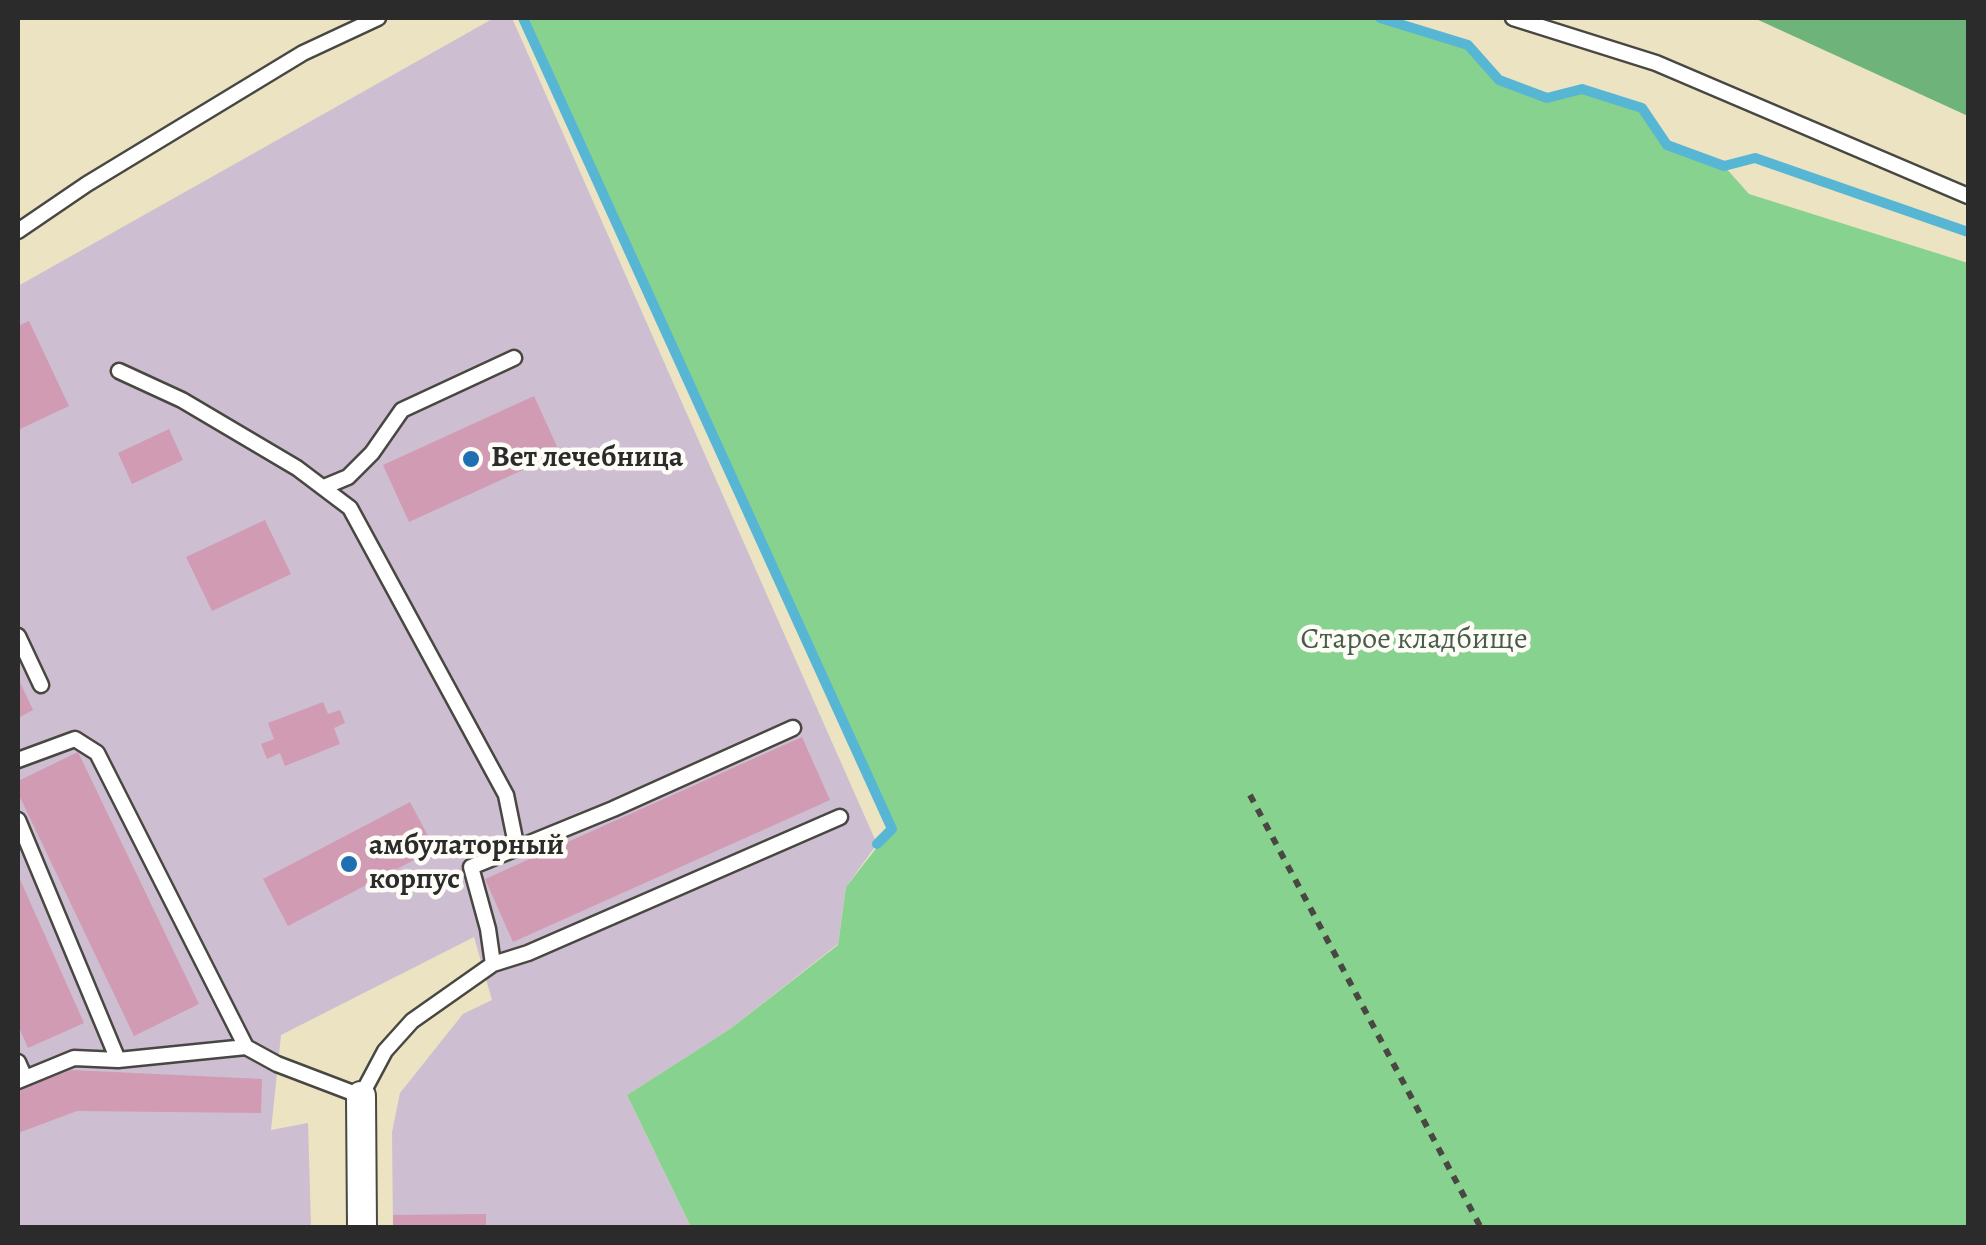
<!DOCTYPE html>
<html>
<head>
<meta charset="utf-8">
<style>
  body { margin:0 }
  #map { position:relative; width:1986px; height:1245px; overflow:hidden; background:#ebe3c2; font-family:Alegreya,serif }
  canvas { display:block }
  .frame { position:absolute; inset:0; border:20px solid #2b2b2b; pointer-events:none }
</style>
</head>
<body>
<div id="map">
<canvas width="1986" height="1245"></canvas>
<div class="frame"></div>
</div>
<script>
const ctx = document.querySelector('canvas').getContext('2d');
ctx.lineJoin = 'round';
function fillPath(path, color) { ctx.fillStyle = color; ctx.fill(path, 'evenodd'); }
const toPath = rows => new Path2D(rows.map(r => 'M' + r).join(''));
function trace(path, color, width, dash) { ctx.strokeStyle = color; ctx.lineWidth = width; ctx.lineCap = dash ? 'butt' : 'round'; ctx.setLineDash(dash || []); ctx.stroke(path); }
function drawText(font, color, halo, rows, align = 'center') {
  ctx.font = font + ' Alegreya,serif'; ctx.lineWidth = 9; ctx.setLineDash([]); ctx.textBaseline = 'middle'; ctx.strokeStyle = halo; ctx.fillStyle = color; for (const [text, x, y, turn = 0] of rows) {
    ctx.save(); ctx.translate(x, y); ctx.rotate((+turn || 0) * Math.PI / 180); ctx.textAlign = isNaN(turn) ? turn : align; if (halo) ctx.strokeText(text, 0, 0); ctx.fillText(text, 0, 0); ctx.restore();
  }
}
fillPath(toPath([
  [494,18,512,18,877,844,846,887,838,944,730,1029,627,1095,691,1227,393,1227,392,1132,400,1093,463,1014,492,1000,474,937,281,1035,271,1130,308,1123,311,1227,18,1227,18,286]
]), '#cebed1');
fillPath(toPath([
  [523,18,1380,18,1468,45,1499,80,1547,98,1582,89,1642,108,1667,145,1724,166,1749,194,1968,263,1968,1227,691,1227,627,1095,730,1029,838,945,846,887,892,828]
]), '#88d28f');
fillPath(toPath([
  [1754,18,1968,18,1968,116]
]), '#6eb47a');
trace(toPath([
  [523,18,892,829,877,844],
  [1380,18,1468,45,1499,80,1547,98,1582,89,1642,108,1667,145,1724,166,1755,158,1968,232]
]), '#56b6d4', 10);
fillPath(toPath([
  [29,321,69,406,18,430,18,326],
  [534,396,560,453,409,522,383,465],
  [169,429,183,460,132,484,118,453],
  [265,520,291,574,212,611,186,557],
  [18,678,33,710,18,718],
  [323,702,328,714,340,710,345,723,334,728,340,744,285,766,280,753,267,759,261,744,274,739,268,723],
  [802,737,830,800,513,942,485,879],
  [78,752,199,1004,134,1036,18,793,18,781],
  [410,802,435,849,288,926,263,879],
  [18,875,84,1023,28,1048,18,1025],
  [71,1070,262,1079,261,1113,77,1111,18,1133,18,1090],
  [486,1214,486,1228,393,1228,393,1215]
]), '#d19bb3');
const service = toPath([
  [1513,18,1656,63,1968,196],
  [18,231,87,184,303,53,378,18],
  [119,371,182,400,297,468,350,508,506,795,517,849],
  [324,487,348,477,372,453,402,410,514,358],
  [18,636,41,685],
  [18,760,75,739,97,753,246,1047],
  [18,820,118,1060],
  [493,964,488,929,471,867,613,809,793,728],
  [18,1062,25,1078],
  [18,1081,74,1058,118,1060,246,1047,277,1064,361,1096,385,1051,412,1021,493,964,528,953,840,817]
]);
const minor = toPath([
  [361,1096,362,1228]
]);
trace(service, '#484742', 19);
trace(minor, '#484742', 32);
trace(toPath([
  [1250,795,1481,1228]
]), '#484742', 6, [8, 8]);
trace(service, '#fff', 14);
trace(minor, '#fff', 28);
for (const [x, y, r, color] of [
  [471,459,10,"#1f6fb2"],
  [349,864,10,"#1f6fb2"]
]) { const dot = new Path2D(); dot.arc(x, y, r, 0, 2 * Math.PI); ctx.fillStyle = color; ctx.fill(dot); trace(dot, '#fdfcf7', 4); }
drawText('bold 30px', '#2b2b2b', '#fdfcf7', [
  ["Вет лечебница",491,459],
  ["амбулаторный",369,847],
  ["корпус",369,881]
], 'left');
drawText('30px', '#475d49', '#fdfcf7', [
  ["Старое кладбище",1414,641]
]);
</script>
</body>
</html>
